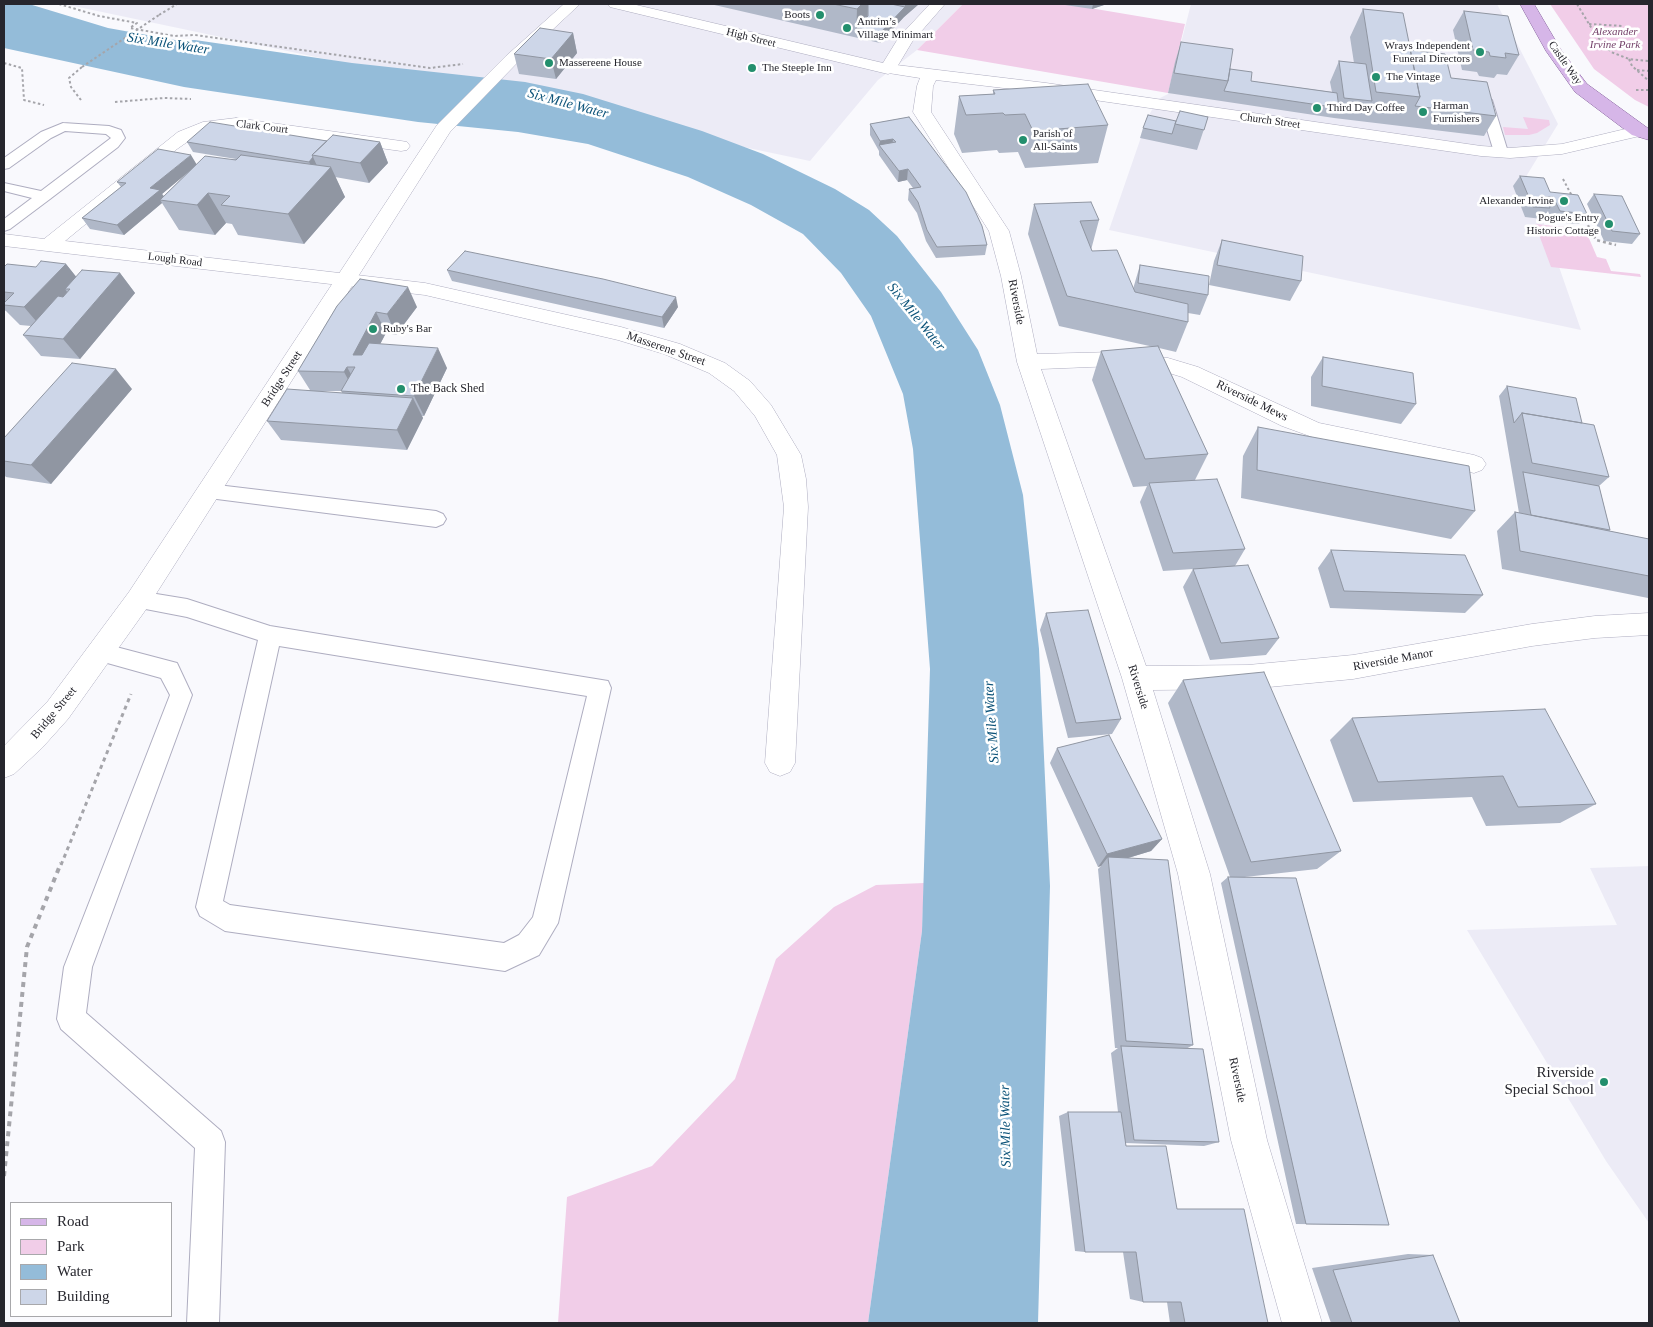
<!DOCTYPE html>
<html>
<head>
<meta charset="utf-8">
<style>
  body { margin:0 }
  #map { position:relative; width:1653px; height:1327px; overflow:hidden; background:#f9f9fd; font-family:"Times New Roman",serif }
  canvas { display:block }
  .frame { position:absolute; inset:0; border:5px solid #26262d; pointer-events:none }
  .legend { position:absolute; left:10px; top:1202px; width:162px; height:115px; box-sizing:border-box; background:#fff; border:1px solid #a8a8ab; margin:0; padding:6px 9px; list-style:none; font-size:15px; color:#26262d }
  .legend li { display:flex; align-items:center; gap:10px; height:25px }
  .legend b { width:25px; border:1px solid #a8a8ab }
</style>
</head>
<body>
<div id="map">
<canvas width="1653" height="1327"></canvas>
<div class="frame"></div>
<ul class="legend">
<li><b style="height:6px;background:#d6b6e8"></b>Road</li>
<li><b style="height:14px;background:#f1cde8"></b>Park</li>
<li><b style="height:14px;background:#94bcd9"></b>Water</li>
<li><b style="height:14px;background:#cdd6e8"></b>Building</li>
</ul>
</div>
<script>
const ctx = document.querySelector('canvas').getContext('2d');
ctx.lineJoin = 'round';
function fillPath(path, color) { ctx.fillStyle = color; ctx.fill(path, 'evenodd'); }
const toPath = rows => new Path2D(rows.map(r => 'M' + r).join(''));
function trace(path, color, width, dash) { ctx.strokeStyle = color; ctx.lineWidth = width; ctx.lineCap = dash ? 'butt' : 'round'; ctx.setLineDash(dash || []); ctx.stroke(path); }
function drawText(font, color, halo, rows, align = 'center') {
  ctx.font = font + ' "Times New Roman",serif'; ctx.lineWidth = 5; ctx.setLineDash([]); ctx.textBaseline = 'middle'; ctx.strokeStyle = halo; ctx.fillStyle = color; for (const [text, x, y, turn = 0] of rows) {
    ctx.save(); ctx.translate(x, y); ctx.rotate((+turn || 0) * Math.PI / 180); ctx.textAlign = isNaN(turn) ? turn : align; if (halo) ctx.strokeText(text, 0, 0); ctx.fillText(text, 0, 0); ctx.restore();
  }
}
fillPath(toPath([
  [64,4,963,4,917,50,878,80,810,161],
  [1191,4,1497,4,1558,124,1527,175,1581,330,1109,230,1148,117,1158,99,1168,94],
  [1649,866,1649,1223,1606,1161,1467,930,1617,925,1590,868]
]), '#ecebf6');
fillPath(toPath([
  [963,4,1066,4,1185,24,1168,93,917,50],
  [1550,4,1649,4,1649,107,1635,100,1594,69],
  [1523,117,1549,120,1550,125,1537,133,1529,135,1505,135,1503,127,1528,129],
  [1535,224,1585,229,1597,257,1606,259,1611,271,1640,274,1641,277,1551,267],
  [924,883,922,931,868,1323,558,1323,567,1197,652,1166,735,1079,776,959,834,907,876,885]
]), '#f1cde8');
fillPath(toPath([
  [4,4,29,4,108,28,175,40,195,40,352,63,525,82,583,94,702,131,763,154,835,189,869,210,897,236,941,292,978,350,1000,405,1023,495,1039,649,1050,886,1038,1323,868,1323,922,931,930,669,913,449,903,394,871,316,841,273,803,234,751,205,688,177,588,144,518,132,418,122,184,87,4,48]
]), '#94bcd9');
const service = toPath([
  [1485,96,1492,100,1508,152,1506,155,1496,155,1494,152,1478,100,1485,96],
  [63,123,109,126,121,130,125,138,118,147,50,199,10,229,4,231,4,219,32,198,4,191,4,183,41,191,111,138,106,134,65,131,51,138,9,168,4,169,4,158,41,132,63,123],
  [209,484,436,511,443,514,446,519,443,524,436,527,209,498,202,496,199,491,202,486,209,484],
  [138,591,187,599,270,626,608,681,611,688,558,923,539,955,505,971,225,931,200,916,196,907,258,640,187,617,130,606,127,600,130,594,138,591],
  [279,646,587,696,533,917,519,935,504,943,230,905,223,901,279,646],
  [101,643,177,663,192,695,92,967,86,1013,221,1131,225,1142,219,1323,187,1323,195,1148,61,1029,57,1019,64,967,170,695,161,678,93,659,90,652,93,645,101,643]
]);
const minor = toPath([
  [888,64,1046,83,1481,146,1510,148,1562,144,1638,126,1644,127,1647,131,1644,135,1562,154,1510,158,1481,156,1046,93,936,80,933,86,931,112,1009,231,1021,276,1037,354,1115,352,1168,358,1198,367,1319,423,1474,455,1482,458,1486,464,1482,470,1474,473,1315,438,1282,426,1182,377,1166,372,1115,366,1041,369,1146,666,1248,665,1353,655,1532,624,1595,616,1649,613,1649,635,1595,638,1532,646,1353,679,1248,689,1153,690,1210,874,1267,1140,1322,1323,1282,1323,1231,1140,1178,874,1122,678,1017,362,1001,276,989,231,913,112,917,86,920,78,882,72,880,69,882,66,888,64],
  [236,118,401,141,407,142,410,146,407,150,401,151,236,128,212,131,190,140,177,149,65,241,425,283,621,327,680,344,725,363,750,381,771,405,801,455,806,479,808,507,795,763,790,772,780,776,770,772,765,763,784,507,777,455,755,416,734,391,709,373,664,354,618,340,425,295,4,246,4,234,44,239,178,132,203,122,236,118]
]);
const tertiary = toPath([
  [564,4,580,4,518,62,450,132,147,608,68,719,42,748,14,774,4,778,4,746,48,701,129,592,437,125,506,56,564,4],
  [608,4,632,4,883,63,899,37,930,4,945,4,912,42,894,72,888,74,610,7,608,4]
]);
const primary = toPath([
  [1520,4,1534,4,1561,50,1587,84,1649,129,1649,140,1632,135,1575,92,1546,51,1520,4]
]);
trace(service, '#aeadc0', 2);
trace(minor, '#aeadc0', 1);
trace(tertiary, '#aeadc0', 1);
trace(primary, '#86649d', 1);
trace(toPath([
  [59,4,99,16,137,23,130,28,174,36,195,35,430,68,463,64],
  [1577,4,1595,34,1611,52,1629,59,1649,61],
  [159,15,177,4],
  [1589,24,1623,26],
  [1629,59,1632,66,1649,81],
  [4,63,22,68,24,100,44,105],
  [1637,70,1649,71],
  [1636,90,1649,90],
  [81,100,71,87,69,78,82,67],
  [115,102,164,98,191,99],
  [1563,179,1573,198],
  [1583,216,1586,221]
]), '#a5a5aa', 2, [2.5, 2.5]);
trace(toPath([
  [1585,220,1596,240,1616,245]
]), '#a5a5aa', 2.5, [3, 3]);
trace(toPath([
  [61,865,131,694]
]), '#a5a5aa', 3, [4, 4]);
trace(toPath([
  [4,1176,27,947,61,863]
]), '#a5a5aa', 4, [5, 5]);
fillPath(service, '#fff');
fillPath(minor, '#fff');
fillPath(tertiary, '#fff');
fillPath(primary, '#d6b6e8');
trace(toPath([
  [82,67,159,15]
]), '#a5a5aa', 2, [2.5, 2.5]);
fillPath(toPath([
  [710,4,919,4,904,17,880,43],
  [1065,4,1107,4,1092,9,1065,5],
  [1363,9,1410,50,1451,78,1496,116,1484,136,1334,118,1168,93,1175,62,1181,42,1251,81,1332,92,1330,82,1339,61,1354,63,1350,37],
  [1464,11,1519,55,1507,75,1497,74,1494,78,1479,76,1477,72,1462,70,1453,30],
  [573,33,577,53,556,79,519,74,514,54],
  [993,90,1108,125,1098,163,1025,168,1018,152,999,153,997,150,962,153,954,134,959,96,993,94],
  [909,117,987,245,985,255,936,258,926,241,917,213,908,200,909,189,913,188,907,180,898,182,879,155,879,151,870,135,870,124],
  [1208,117,1197,150,1140,138,1143,128,1176,121],
  [327,141,380,142,388,163,369,183,335,177,345,197,304,244,238,235,232,224,226,223,215,235,179,230,162,203,124,235,90,229,82,218,121,187,117,182,196,165,236,159,193,152,187,142],
  [189,171,164,196,162,194],
  [1520,176,1550,192,1587,214,1579,224,1552,222,1548,211,1542,219,1525,217,1513,186],
  [1594,194,1640,234,1632,244,1604,241,1587,204],
  [1034,204,1099,220,1091,250,1092,251,1133,289,1140,265,1208,295,1200,315,1188,313,1188,322,1176,352,1159,348,1208,454,1195,480,1245,549,1235,566,1279,638,1266,655,1210,660,1183,587,1193,569,1163,571,1140,502,1147,486,1133,487,1092,380,1101,351,1154,347,1059,326,1028,234],
  [1222,240,1301,281,1290,301,1209,285,1214,261],
  [66,264,76,277,120,273,135,293,80,359,41,356,23,335,31,326,20,325,6,311,4,310,4,267,36,267],
  [447,270,678,307,664,328,452,281],
  [337,306,417,307,396,335,386,333,380,344,447,368,424,416,422,416,423,418,407,450,281,440,267,421,310,390,298,371],
  [314,391,342,391,342,393],
  [1323,357,1416,404,1401,424,1311,406,1311,377],
  [1507,386,1582,423,1609,477,1599,486,1610,530,1609,531,1649,539,1649,597,1648,598,1502,569,1497,531,1515,512,1519,513,1499,396],
  [132,389,51,484,6,477,4,475,4,438],
  [1258,427,1475,511,1451,539,1241,498,1243,456],
  [1331,550,1483,595,1465,613,1330,608,1318,568],
  [1046,613,1121,719,1112,734,1068,738,1040,630],
  [1183,680,1341,851,1317,869,1245,877,1389,1225,1296,1224,1221,883,1228,877,1230,877,1168,703],
  [1352,718,1596,804,1560,823,1486,826,1472,797,1353,802,1330,740],
  [1057,748,1162,839,1151,851,1128,858,1193,1045,1186,1049,1219,1142,1204,1146,1126,1143,1126,1146,1268,1323,1170,1323,1167,1302,1143,1302,1130,1299,1123,1252,1085,1252,1075,1251,1059,1116,1068,1112,1118,1112,1111,1053,1118,1048,1115,1048,1098,869,1101,866,1098,867,1050,763],
  [1408,1254,1433,1255,1460,1323,1331,1323,1312,1268]
]), '#b0b8c8');
fillPath(toPath([
  [862,4,868,4,867,26,856,28,856,38,857,9],
  [905,4,919,4,904,17,880,43,880,33,905,7],
  [1093,4,1107,4,1092,9],
  [573,33,577,53,556,79,551,59],
  [893,139,892,149,879,145,880,141],
  [380,142,388,163,369,183,360,163],
  [191,155,197,165,162,194,166,200,160,200,162,203,124,235,117,225,150,188],
  [313,157,318,168,314,172,309,162],
  [331,167,345,197,304,244,288,214],
  [908,169,907,180,898,182,899,171],
  [208,193,226,223,215,235,197,205],
  [66,264,82,284,65,289,70,296,42,328,24,307],
  [120,273,135,293,80,359,63,339],
  [408,287,417,307,396,335,387,314],
  [676,297,678,307,664,328,662,317],
  [376,312,386,333,364,375,353,355],
  [438,348,447,368,424,416,414,396],
  [347,367,358,387,355,392,344,372],
  [116,369,132,389,51,484,31,465],
  [413,398,423,418,407,450,397,430],
  [1162,839,1151,851,1108,864,1108,857,1101,866,1098,867,1107,854]
]), '#9096a2');
const building = toPath([
  [833,4,862,4,857,9,833,4],
  [868,4,891,4,905,7,880,33,856,28,868,16,868,4],
  [1363,9,1403,13,1420,97,1376,92,1363,9],
  [1464,11,1508,16,1519,55,1505,53,1506,58,1490,56,1489,52,1473,50,1464,11],
  [540,28,573,33,551,59,514,54,540,28],
  [1181,42,1233,49,1228,81,1174,73,1181,42],
  [1410,50,1445,54,1451,78,1487,82,1496,116,1415,106,1420,97,1410,50],
  [1339,61,1366,64,1372,101,1344,98,1339,61],
  [1230,69,1252,72,1251,81,1337,93,1339,108,1224,91,1228,81,1230,69],
  [1088,84,1108,125,1033,131,1025,114,1005,115,1003,113,966,115,959,96,995,94,993,90,1088,84],
  [1180,111,1208,117,1204,130,1175,124,1180,111],
  [1148,115,1176,121,1172,134,1143,128,1148,115],
  [909,117,966,192,982,226,987,245,937,247,927,230,918,202,909,189,921,187,908,169,899,171,879,145,896,142,893,139,880,141,870,124,909,117],
  [210,122,327,141,312,155,313,157,309,162,187,142,210,122],
  [333,135,380,142,360,163,312,155,333,135],
  [158,149,191,155,150,188,160,190,117,225,82,218,126,183,117,182,158,149],
  [241,155,331,167,288,214,221,205,230,196,208,193,197,205,160,200,205,156,236,160,241,155],
  [1520,176,1544,178,1550,192,1578,195,1587,214,1560,211,1553,197,1545,197,1550,208,1533,207,1520,176],
  [1594,194,1622,196,1640,234,1612,231,1594,194],
  [1091,202,1099,220,1080,221,1092,251,1117,250,1135,292,1188,304,1188,322,1067,296,1034,204,1091,202],
  [1222,240,1303,256,1301,281,1217,265,1222,240],
  [465,251,603,279,676,297,662,317,447,270,465,251],
  [41,261,66,264,24,307,4,305,4,303,14,293,4,292,4,267,7,264,36,267,41,261],
  [1140,265,1209,276,1208,295,1138,283,1140,265],
  [82,270,120,273,63,339,23,335,58,296,63,297,70,289,65,289,82,270],
  [360,279,408,287,387,314,376,312,353,355,362,355,369,343,438,348,414,396,341,391,355,367,347,367,344,372,298,371,337,306,360,279],
  [1158,346,1208,454,1145,459,1101,351,1158,346],
  [1323,357,1413,373,1416,404,1322,386,1323,357],
  [72,363,116,369,31,465,4,461,4,438,72,363],
  [1507,386,1576,398,1582,423,1522,413,1514,423,1507,386],
  [287,389,413,398,397,430,267,421,287,389],
  [1522,413,1594,425,1609,477,1532,463,1522,413],
  [1258,427,1469,466,1475,511,1257,470,1258,427],
  [1523,472,1599,486,1610,530,1531,515,1523,472],
  [1217,479,1245,549,1173,553,1149,483,1217,479],
  [1515,512,1649,539,1649,576,1520,551,1515,512],
  [1331,550,1465,555,1483,595,1344,591,1331,550],
  [1248,565,1279,638,1221,643,1193,569,1248,565],
  [1088,610,1121,719,1076,723,1046,613,1088,610],
  [1264,672,1341,851,1251,862,1183,680,1264,672],
  [1545,709,1596,804,1518,807,1503,776,1378,782,1352,718,1545,709],
  [1109,735,1162,839,1107,854,1057,748,1109,735],
  [1108,857,1168,860,1193,1045,1126,1041,1108,857],
  [1228,877,1296,878,1389,1225,1306,1224,1228,877],
  [1121,1046,1203,1049,1219,1142,1134,1140,1121,1046],
  [1068,1112,1121,1112,1126,1146,1166,1146,1177,1209,1244,1209,1268,1323,1185,1323,1181,1302,1143,1302,1136,1252,1085,1252,1068,1112],
  [1433,1255,1460,1323,1352,1323,1333,1270,1433,1255]
]);
fillPath(building, '#cdd6e8');
trace(building, '#9096a2', 1);
for (const [x, y, r, color] of [
  [820,15,5,"#238f6d"],
  [847,28,5,"#238f6d"],
  [1480,52,5,"#238f6d"],
  [549,63,5,"#238f6d"],
  [752,68,5,"#238f6d"],
  [1376,77,5,"#238f6d"],
  [1317,108,5,"#238f6d"],
  [1423,112,5,"#238f6d"],
  [1023,140,5,"#238f6d"],
  [1564,201,5,"#238f6d"],
  [1609,224,5,"#238f6d"],
  [373,329,5,"#238f6d"],
  [401,389,5,"#238f6d"],
  [1604,1082,5,"#238f6d"]
]) { const dot = new Path2D(); dot.arc(x, y, r, 0, 2 * Math.PI); ctx.fillStyle = color; ctx.fill(dot); trace(dot, '#fff', 2); }
drawText('11px', '#26262d', '#fff', [
  ["Boots",810,15,"right"],
  ["Antrim’s",857,22],
  ["Village Minimart",857,35],
  ["Wrays Independent",1470,46,"right"],
  ["Funeral Directors",1470,59,"right"],
  ["Massereene House",559,63],
  ["The Steeple Inn",762,68],
  ["The Vintage",1386,77],
  ["Harman",1433,106],
  ["Furnishers",1433,119],
  ["Third Day Coffee",1327,108],
  ["Parish of",1033,134],
  ["All-Saints",1033,147],
  ["Alexander Irvine",1554,201,"right"],
  ["Pogue's Entry",1599,218,"right"],
  ["Historic Cottage",1599,231,"right"],
  ["Ruby's Bar",383,329]
], 'left');
drawText('italic 11px', '#75426a', '#fff', [
  ["Alexander",1615,32],
  ["Irvine Park",1615,45]
]);
drawText('11px', '#26262d', '#fff', [
  ["High Street",751,38,14],
  ["Castle Way",1565,63,55],
  ["Church Street",1270,121,8],
  ["Clark Court",262,127,7],
  ["Lough Road",175,260,7]
]);
drawText('12px', '#26262d', '#fff', [
  ["Riverside",1016,302,79],
  ["Masserene Street",666,349,19],
  ["Bridge Street",282,379,-57],
  ["Riverside Mews",1252,401,26],
  ["Riverside Manor",1393,660,-10],
  ["Riverside",1138,687,73],
  ["Bridge Street",54,713,-50],
  ["Riverside",1237,1080,78]
]);
drawText('12px', '#26262d', '#fff', [
  ["The Back Shed",411,389]
], 'left');
drawText('italic 14px', '#0c5379', '#fff', [
  ["Six Mile Water",168,44,9],
  ["Six Mile Water",568,104,15],
  ["Six Mile Water",916,317,51],
  ["Six Mile Water",992,722,-94],
  ["Six Mile Water",1006,1126,-91]
]);
drawText('15px', '#26262d', '#fff', [
  ["Riverside",1594,1073],
  ["Special School",1594,1090]
], 'right');
</script>
</body>
</html>
